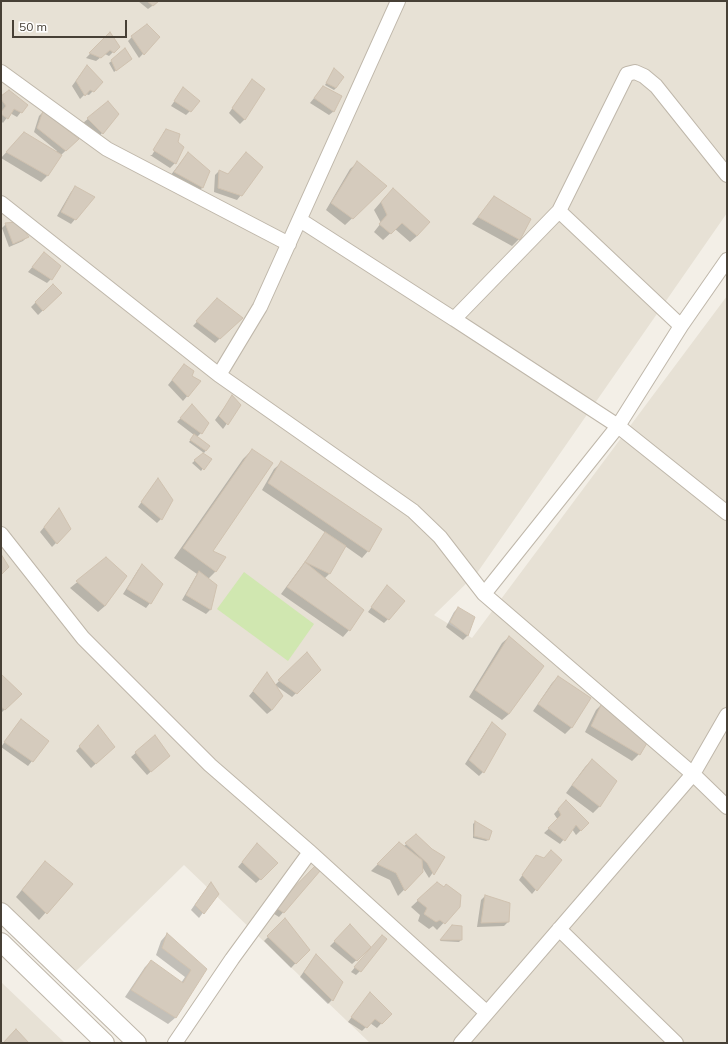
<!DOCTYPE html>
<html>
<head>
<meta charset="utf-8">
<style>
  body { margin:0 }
  #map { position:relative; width:728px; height:1044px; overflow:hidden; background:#f3efe7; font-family:Mulish,sans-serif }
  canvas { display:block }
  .frame { position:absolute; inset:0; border:2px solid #474036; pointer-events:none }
  .scale { position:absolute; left:12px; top:20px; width:115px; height:18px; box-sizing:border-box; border:2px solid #474036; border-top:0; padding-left:5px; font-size:12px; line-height:14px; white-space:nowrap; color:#474036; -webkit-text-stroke:3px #fff; paint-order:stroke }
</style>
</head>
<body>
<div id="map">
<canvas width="728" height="1044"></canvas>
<div class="frame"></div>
<div class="scale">50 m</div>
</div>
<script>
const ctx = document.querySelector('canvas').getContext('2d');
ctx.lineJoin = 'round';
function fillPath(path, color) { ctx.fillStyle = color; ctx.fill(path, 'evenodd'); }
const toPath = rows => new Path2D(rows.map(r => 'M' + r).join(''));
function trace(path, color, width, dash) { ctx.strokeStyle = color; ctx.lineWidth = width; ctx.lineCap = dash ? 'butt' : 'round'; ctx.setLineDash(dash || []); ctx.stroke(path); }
fillPath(toPath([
  [1,1,727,1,727,213,477,573,434,615,472,638,727,296,727,1043,370,1043,184,865,72,975,1,907],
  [1,982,65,1043,1,1043]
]), '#e7e1d5');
fillPath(toPath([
  [244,572,314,624,288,661,217,609]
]), '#d0e7b0');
fillPath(toPath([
  [138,1,159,1,148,9],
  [109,34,118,47,109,56,105,54,96,61,86,58],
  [132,37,159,37,139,58,128,41],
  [125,50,129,60,114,72,109,63],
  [334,69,336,88,334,90,325,85],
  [83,71,93,91,89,95,85,94,80,99,72,86],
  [252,80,264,89,244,120,240,124,229,113],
  [183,89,190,111,186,115,171,106],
  [319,92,334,111,329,115,310,103],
  [1,97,21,112,17,117,10,113,3,123,1,121,2,111,1,110],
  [108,102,117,114,98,138,83,123],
  [43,112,78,139,61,155,47,176,41,182,1,158,24,133,56,152,57,151,34,132,39,116],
  [166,130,176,143,183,147,175,163,170,168,150,155,152,155,165,133,163,133],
  [188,153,209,171,202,188,198,192,170,176],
  [357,163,386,186,345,225,326,210,350,169],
  [219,171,228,175,241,195,237,200,214,192,215,175],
  [75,187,94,197,71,224,57,216,71,192],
  [386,196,417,236,410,242,395,229,383,240,374,232,381,223,374,210],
  [495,197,529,219,519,239,512,246,472,224],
  [6,224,27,237,23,241,9,247,2,228],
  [40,258,51,279,47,283,28,272],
  [53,285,61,293,38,315,31,307],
  [217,300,241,318,215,343,193,326],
  [184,365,191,377,200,381,183,401,168,385],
  [232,397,240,405,223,429,215,420],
  [188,410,201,433,197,437,209,446,204,453,189,442,194,435,177,422],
  [252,450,212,551,224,558,215,572,208,579,216,585,210,610,206,614,182,600,197,574,174,558,243,459],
  [203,454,210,459,201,471,192,463],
  [281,463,368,551,362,558,345,546,330,573,324,579,349,630,343,637,281,594,326,533,262,490,274,469],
  [154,484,172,500,161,519,157,523,138,507],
  [55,514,70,529,52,547,40,532],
  [106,559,125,577,105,606,98,612,70,588],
  [142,566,150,603,146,608,123,594,138,570],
  [387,586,388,619,384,623,368,612],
  [458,608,474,618,467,636,463,640,446,627,454,612],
  [509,637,509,714,502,720,469,697,502,643],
  [307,654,320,670,292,697,275,685],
  [267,674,272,710,267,714,249,696],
  [1,675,16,698,1,713],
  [558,677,590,698,571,728,565,734,533,711,552,683],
  [602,704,639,754,632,761,585,732,596,710],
  [492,724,483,772,479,776,465,764,488,728],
  [17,725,47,742,28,766,1,747],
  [94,731,114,747,91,768,76,751],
  [155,736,164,760,147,775,131,757],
  [592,760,616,781,599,807,593,813,566,793,585,767],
  [566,801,588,823,576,835,572,829,560,844,544,833,558,820,554,814],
  [475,822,488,840,486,841,473,838,473,824],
  [416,835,431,850,444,857,429,878,421,865,422,871,398,896,390,880,371,871,399,843,403,847],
  [253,849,277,863,256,883,238,867],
  [544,859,561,860,532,894,519,880,532,861],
  [39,869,71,884,39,920,16,897],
  [319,871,279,917,271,912],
  [210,883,217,894,199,918,191,910],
  [437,883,459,906,437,930,433,926,429,929,418,921,420,915,411,907],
  [485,896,508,922,504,926,477,927,481,900],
  [285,920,308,950,291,968,264,941],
  [350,926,371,948,360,971,356,975,351,972,368,952,367,951,352,964,330,946],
  [452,926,461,940,459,942,440,941],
  [167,934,206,969,175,1018,168,1024,125,997,145,967,151,961,181,983,185,977,156,955,161,941],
  [312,960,342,982,332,1000,328,1004,300,977],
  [366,998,390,1014,377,1028,370,1023,362,1031,348,1022]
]), '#0003');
const building = toPath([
  [147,1,159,1,153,6,147,1],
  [147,24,160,37,144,55,131,36,147,24],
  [110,32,120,47,114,53,110,50,101,58,89,53,110,32],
  [125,48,132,59,116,71,111,60,125,48],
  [87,65,103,82,94,92,90,90,85,96,76,81,87,65],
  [334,68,344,77,336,88,326,83,334,68],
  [252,79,265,89,245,120,232,108,252,79],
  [323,86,342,96,334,112,314,98,323,86],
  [183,87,200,101,191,112,174,101,183,87],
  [9,90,28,105,22,113,14,109,8,119,1,114,1,112,6,106,1,99,1,96,9,90],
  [108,101,119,114,103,134,87,118,108,101],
  [43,111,79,139,66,151,37,128,43,111],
  [166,129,180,134,178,142,184,147,176,164,153,150,166,129],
  [24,132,62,155,48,176,6,152,24,132],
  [188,152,210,171,203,188,174,172,188,152],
  [246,152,263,167,242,196,218,188,219,170,228,174,246,152],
  [357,161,387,186,353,219,331,203,357,161],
  [75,186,95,197,76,220,61,212,75,186],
  [393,188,430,222,417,236,402,223,391,234,379,224,387,215,381,202,393,188],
  [494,196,531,219,520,240,478,217,494,196],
  [18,222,29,237,13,244,5,223,18,222],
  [44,252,61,266,52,280,32,267,44,252],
  [53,284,62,293,43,311,35,302,53,284],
  [217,298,243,318,220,339,196,321,217,298],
  [184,364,194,371,192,376,201,381,188,397,172,380,184,364],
  [232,395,241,405,228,425,219,416,232,395],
  [192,404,209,423,202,434,180,418,192,404],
  [194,434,210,446,206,451,190,440,194,434],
  [252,449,273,463,213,551,226,557,216,572,183,548,252,449],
  [203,453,212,459,204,470,194,460,203,453],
  [281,461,382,529,369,552,268,483,281,461],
  [158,478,173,500,162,520,141,502,158,478],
  [59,508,71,529,57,544,44,527,59,508],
  [325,532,346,546,330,574,305,562,325,532],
  [1,554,9,567,1,575,1,554],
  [106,557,127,576,105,606,76,581,106,557],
  [305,562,364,610,350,631,287,587,305,562],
  [142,564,163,584,151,604,127,589,142,564],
  [199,571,217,585,211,610,186,595,199,571],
  [387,585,405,601,389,620,371,607,387,585],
  [458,607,475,617,468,636,450,622,458,607],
  [509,636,544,666,509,714,475,690,509,636],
  [307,652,321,670,297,694,278,680,307,652],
  [267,672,283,696,272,710,253,691,267,672],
  [1,674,22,694,5,710,1,707,1,674],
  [558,676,591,698,572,728,538,704,558,676],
  [602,703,647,743,640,755,591,726,602,703],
  [21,719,49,741,33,762,4,742,21,719],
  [492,722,506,734,484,773,469,760,492,722],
  [98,725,115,747,96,764,79,746,98,725],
  [155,735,170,756,151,772,135,752,155,735],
  [592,759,617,781,600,807,572,785,592,759],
  [566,800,589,823,581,831,576,825,565,841,548,828,561,815,558,809,566,800],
  [475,821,492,831,489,840,474,836,475,821],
  [416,834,432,849,445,857,434,875,427,863,405,843,416,834],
  [399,842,422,860,423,872,405,891,396,873,377,864,399,842],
  [257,843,278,863,261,880,242,862,257,843],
  [551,850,562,860,537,891,522,875,536,855,544,858,551,850],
  [45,861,73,884,47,914,22,890,45,861],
  [315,866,320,871,284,913,275,907,315,866],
  [211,882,219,894,204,914,195,905,211,882],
  [437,882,444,887,446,884,461,895,460,907,445,924,440,920,436,922,424,914,427,908,417,900,437,882],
  [485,895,510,903,509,922,481,923,485,895],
  [285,918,310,950,296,964,267,936,285,918],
  [350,924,371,947,357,961,334,941,350,924],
  [452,925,462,926,462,940,440,940,452,925],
  [167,933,207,969,176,1018,131,990,151,960,183,983,191,970,162,948,167,933],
  [382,935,387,939,361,972,354,967,382,935],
  [316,954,343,982,333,1001,304,972,316,954],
  [370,992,392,1014,382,1024,375,1019,367,1028,351,1017,370,992],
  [16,1029,29,1043,3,1043,16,1029]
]);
fillPath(building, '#d5cbbd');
trace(building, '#d0c2b0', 1);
const minor = toPath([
  [1,72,107,149,289,244],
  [1,203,219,375,413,511,440,537,484,594,693,774,727,807],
  [559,211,681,326],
  [300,220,454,319,559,211,627,74,635,72,644,76,656,86,727,175],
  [454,319,618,426,727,513],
  [219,375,260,307,398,1],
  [1,534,83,638,210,765,310,852,486,1012],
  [484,594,618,426,681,326,727,260],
  [559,929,676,1043],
  [175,1043,232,959,310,852],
  [461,1043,693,774,727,715]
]);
const tertiary = toPath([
  [1,912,137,1043],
  [1,942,105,1043]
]);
trace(minor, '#bfb7aa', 16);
trace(tertiary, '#bfb7aa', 20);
trace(minor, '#fff', 14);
trace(tertiary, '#fff', 18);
</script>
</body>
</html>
